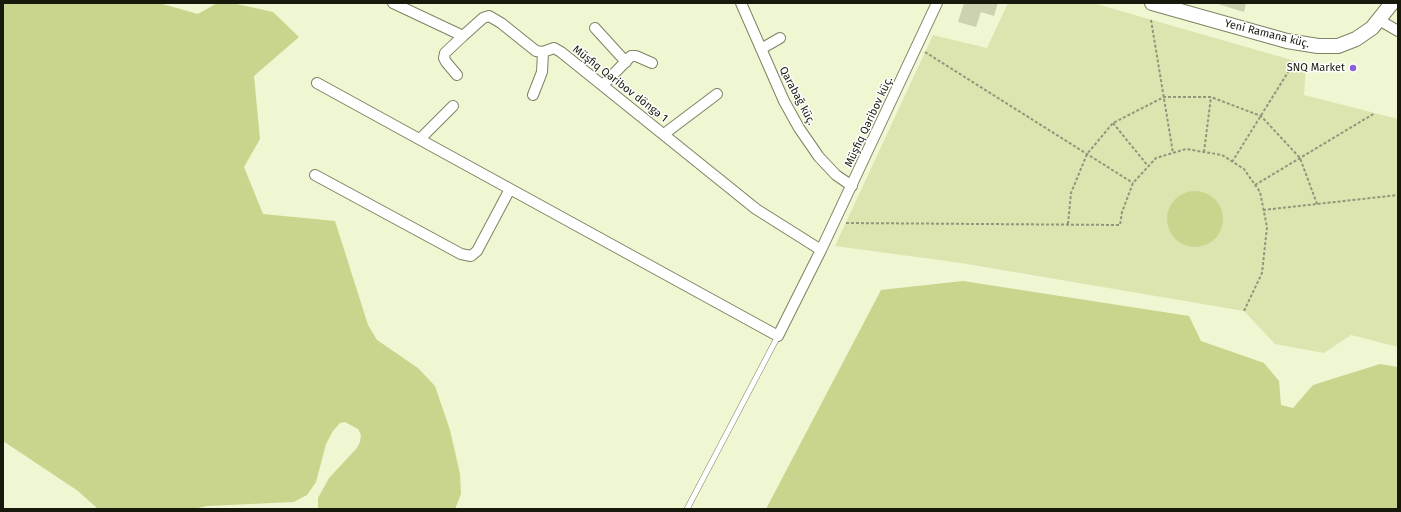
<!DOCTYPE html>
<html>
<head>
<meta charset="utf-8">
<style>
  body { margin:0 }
  #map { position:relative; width:1401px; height:512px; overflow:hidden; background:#eff6d2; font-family:"Fira Sans",sans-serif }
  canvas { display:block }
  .frame { position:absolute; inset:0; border:4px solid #18190d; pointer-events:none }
</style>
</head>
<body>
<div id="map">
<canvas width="1401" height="512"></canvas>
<div class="frame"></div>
</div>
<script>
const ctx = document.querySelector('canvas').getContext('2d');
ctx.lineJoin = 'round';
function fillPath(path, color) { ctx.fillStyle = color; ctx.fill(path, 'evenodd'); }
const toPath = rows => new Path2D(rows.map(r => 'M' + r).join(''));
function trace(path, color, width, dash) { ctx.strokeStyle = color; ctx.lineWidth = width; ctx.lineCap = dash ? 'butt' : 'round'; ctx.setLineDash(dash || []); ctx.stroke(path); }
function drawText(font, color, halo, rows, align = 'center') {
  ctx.font = font + ' "Fira Sans",sans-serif'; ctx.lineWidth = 3; ctx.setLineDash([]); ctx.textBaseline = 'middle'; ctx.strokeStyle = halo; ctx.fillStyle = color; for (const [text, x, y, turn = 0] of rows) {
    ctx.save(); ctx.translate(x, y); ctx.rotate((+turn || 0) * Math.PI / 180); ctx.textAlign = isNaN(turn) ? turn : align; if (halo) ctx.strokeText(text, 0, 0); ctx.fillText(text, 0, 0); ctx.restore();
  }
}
fillPath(toPath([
  [1008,3,1093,3,1295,61,1306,65,1304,95,1398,119,1398,347,1351,335,1324,353,1275,344,1244,311,961,263,835,246,933,35,987,48]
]), '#dce5b0');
fillPath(toPath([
  [3,3,159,3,198,14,217,3,232,3,273,12,299,37,254,76,260,139,244,167,263,214,335,221,368,325,377,340,418,368,435,386,450,430,460,474,461,494,455,509,318,509,318,498,329,478,357,448,360,442,361,435,358,429,345,422,340,423,333,431,326,444,316,482,307,495,301,498,294,502,207,506,193,509,98,509,78,491,3,441],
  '1167 219a28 28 0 1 1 56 0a28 28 0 1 1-56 0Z',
  [963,281,1189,316,1201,341,1264,363,1279,381,1281,405,1293,408,1313,385,1380,364,1398,367,1398,509,766,509,881,290]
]), '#c9d48d');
fillPath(toPath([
  [964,3,998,3,994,16,981,12,976,27,958,22],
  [1215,3,1246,3,1244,12]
]), '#ccd2af');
const lane = toPath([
  [687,509,778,336]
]);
const street = toPath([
  [393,3,463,36,483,18,489,16,501,23,536,51,543,52,554,48,561,52,756,209,821,250],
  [741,3,784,101,799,128,819,157,836,175,852,186],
  [1379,20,1398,31],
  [595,28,626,62],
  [761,49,780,38],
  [457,75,446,62,444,58,445,53,463,36],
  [317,83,778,336,821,250,937,3],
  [603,85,631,56,636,56,652,63],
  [533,95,542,72,543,52],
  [664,134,717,94],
  [420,139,453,106],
  [315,175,461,254,471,256,477,251,510,189]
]);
const secondary = toPath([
  [1152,3,1287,41,1318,46,1338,46,1356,39,1372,28,1392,3]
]);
trace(lane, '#7d8362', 6);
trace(street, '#7d8362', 12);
trace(secondary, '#7d8362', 16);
trace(toPath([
  [1151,20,1173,153],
  [925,52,1133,183],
  [1113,123,1148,166],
  [1204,152,1211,97],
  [1232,162,1295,61],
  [1255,185,1375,113],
  [1263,210,1398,195],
  [846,223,1120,225,1122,212,1133,183,1156,158,1186,149,1222,155,1244,169,1260,192,1267,227,1262,273,1244,311],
  [1068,224,1071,193,1087,154,1113,123,1164,97,1211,97,1261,116,1300,158,1317,204]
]), '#91967c', 2, [3, 2]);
trace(lane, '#fff', 5);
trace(street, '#fff', 10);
trace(secondary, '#fff', 14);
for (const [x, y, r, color] of [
  [1353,68,4,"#8860da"]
]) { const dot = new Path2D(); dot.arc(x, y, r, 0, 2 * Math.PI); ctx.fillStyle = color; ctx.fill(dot); trace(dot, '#fff', 1.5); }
drawText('11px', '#18190d', '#fff', [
  ["Yeni Ramana küç.",1267,34,14],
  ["Müşfiq Qəribov döngə 1",620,84,38],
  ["Qarabağ küç.",797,96,62],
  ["Müşfiq Qəribov küç.",869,122,-65]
]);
drawText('11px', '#18190d', '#fff', [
  ["SNQ Market",1345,68]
], 'right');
</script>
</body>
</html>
